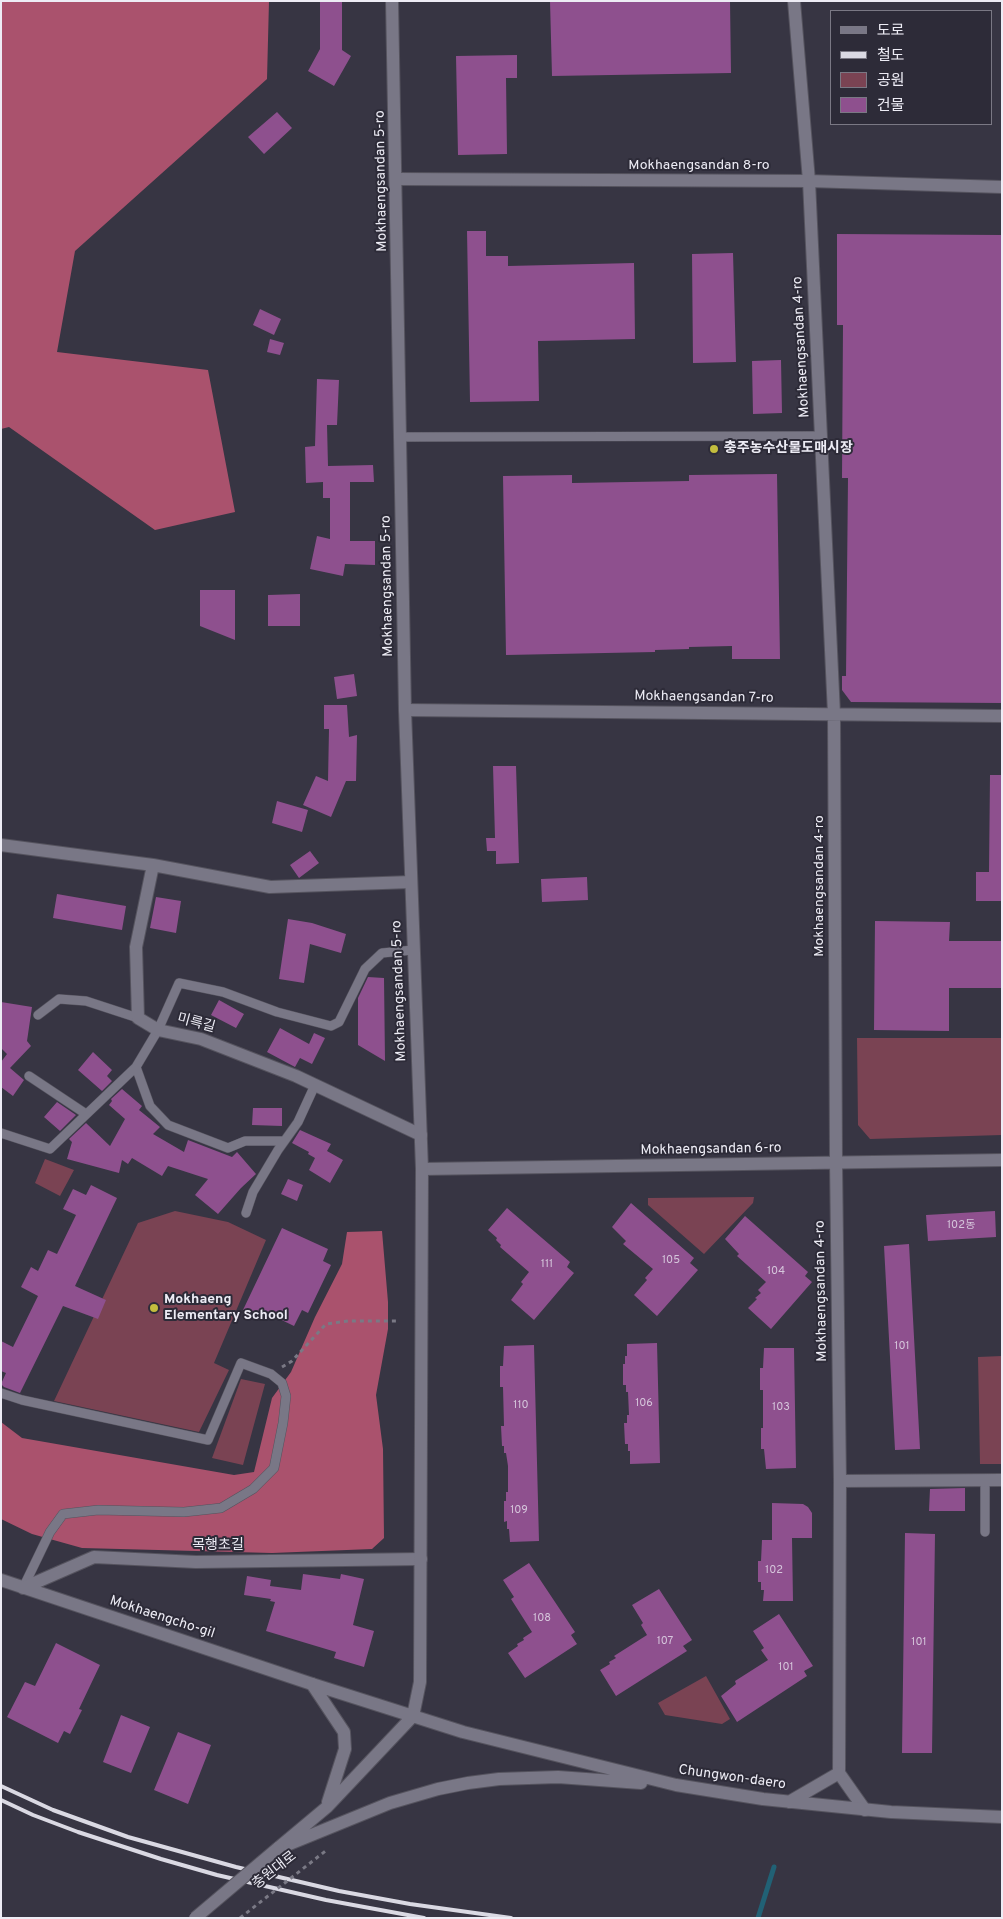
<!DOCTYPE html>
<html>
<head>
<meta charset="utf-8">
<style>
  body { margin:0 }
  #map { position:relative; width:1003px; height:1919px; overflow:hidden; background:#373543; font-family:Overpass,"Noto Sans KR",sans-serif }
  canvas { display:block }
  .frame { position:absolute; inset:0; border:2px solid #edecf5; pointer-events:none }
  .legend { position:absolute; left:830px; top:10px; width:162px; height:115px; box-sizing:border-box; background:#2d2b38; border:1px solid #7a7884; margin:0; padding:6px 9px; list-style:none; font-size:15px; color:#edecf5 }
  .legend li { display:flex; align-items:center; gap:10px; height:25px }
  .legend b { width:25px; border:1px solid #7a7884 }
</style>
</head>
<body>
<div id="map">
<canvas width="1003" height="1919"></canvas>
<div class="frame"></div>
<ul class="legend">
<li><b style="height:6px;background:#797786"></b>도로</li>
<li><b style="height:6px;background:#dad9e3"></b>철도</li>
<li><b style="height:14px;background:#7a4353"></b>공원</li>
<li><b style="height:14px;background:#8e508e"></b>건물</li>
</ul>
</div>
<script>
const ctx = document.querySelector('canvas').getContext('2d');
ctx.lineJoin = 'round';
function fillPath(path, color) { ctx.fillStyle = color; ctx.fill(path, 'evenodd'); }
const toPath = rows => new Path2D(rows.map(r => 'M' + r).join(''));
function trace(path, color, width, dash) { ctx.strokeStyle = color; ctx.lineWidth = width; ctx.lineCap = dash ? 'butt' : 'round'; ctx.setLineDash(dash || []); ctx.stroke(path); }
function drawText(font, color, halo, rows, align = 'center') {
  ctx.font = font + ' Overpass,"Noto Sans KR",sans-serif'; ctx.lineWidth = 4; ctx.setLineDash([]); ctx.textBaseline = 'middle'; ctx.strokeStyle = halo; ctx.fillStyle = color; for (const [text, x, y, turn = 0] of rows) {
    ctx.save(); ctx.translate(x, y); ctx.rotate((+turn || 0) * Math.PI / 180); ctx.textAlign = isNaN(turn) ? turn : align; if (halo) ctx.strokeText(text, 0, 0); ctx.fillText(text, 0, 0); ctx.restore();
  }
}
fillPath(toPath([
  [857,1038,1002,1038,1002,1135,870,1139,858,1125],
  [45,1159,74,1170,60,1196,35,1183],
  [754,1197,753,1203,704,1254,648,1205,648,1198],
  [175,1211,228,1222,266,1240,214,1363,229,1370,199,1432,54,1401,138,1223],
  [1002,1356,1002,1464,980,1464,978,1357],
  [241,1379,265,1384,243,1465,212,1458],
  [706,1676,730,1719,722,1724,665,1715,658,1703]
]), '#7a4353');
fillPath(toPath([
  [1,1,269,1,267,79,75,251,57,352,208,370,235,512,155,530,9,427,1,429],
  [382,1231,388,1302,388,1329,376,1395,383,1449,384,1538,372,1549,272,1553,82,1548,32,1534,1,1519,1,1422,22,1438,234,1475,254,1472,272,1398,291,1372,315,1317,342,1264,347,1232]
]), '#aa526d');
trace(toPath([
  [758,1918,774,1867]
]), '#216175', 5);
fillPath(toPath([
  [320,1,342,1,342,50,351,56,334,86,308,71,320,49],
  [550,1,730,1,731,73,552,76],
  [517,55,517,78,506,78,507,154,458,155,456,56],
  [277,112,292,128,264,154,248,137],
  [467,231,486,231,486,256,508,256,508,266,634,263,635,339,538,341,539,401,470,402],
  [837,234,1002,235,1002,703,851,702,842,690,842,676,846,676,848,478,842,478,843,325,837,325],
  [733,253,736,362,693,363,692,254],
  [260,309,281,319,274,335,253,325],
  [270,339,284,343,280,355,267,352],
  [781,360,782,413,753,414,752,361],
  [317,379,339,380,337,425,327,425,328,466,373,465,374,482,350,482,350,541,375,541,375,565,345,564,343,576,310,569,317,536,330,539,330,498,323,498,323,482,306,483,305,447,315,446],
  [777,474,780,659,732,659,732,646,689,647,689,649,655,650,655,652,506,655,503,476,572,475,572,483,689,481,689,475],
  [200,590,235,590,235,640,200,626],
  [300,594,300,626,268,626,268,595],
  [354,674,357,696,337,699,334,677],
  [324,705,347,705,349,737,357,735,356,781,346,781,331,817,303,805,316,776,328,781,329,729,324,729],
  [493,766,516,766,519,863,496,864,496,851,487,851,486,838,495,838],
  [990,775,1002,775,1002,901,976,901,976,872,989,872],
  [277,801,308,810,302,832,272,823],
  [310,851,319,863,299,878,290,865],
  [587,877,588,900,542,902,541,879],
  [57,894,126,906,122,930,53,918],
  [156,897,181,901,176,933,150,928],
  [288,919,312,923,346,934,341,953,310,944,304,983,279,979],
  [875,921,950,922,949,941,1002,941,1002,988,949,988,949,1031,874,1030],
  [368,977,384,978,385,1061,358,1045,358,998],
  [219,1000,244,1014,236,1028,211,1015],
  [1,1002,32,1007,27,1041,31,1046,10,1068,24,1080,13,1096,1,1087,1,1062,7,1054,1,1048],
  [280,1028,309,1044,314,1033,325,1038,312,1064,300,1058,295,1067,267,1052],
  [93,1052,112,1070,107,1076,112,1081,102,1091,78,1070],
  [122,1089,142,1106,139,1110,160,1127,153,1134,184,1152,188,1140,232,1157,237,1152,256,1174,241,1188,218,1214,195,1195,208,1179,168,1166,162,1176,132,1158,128,1164,122,1160,119,1173,67,1159,72,1142,69,1139,86,1123,110,1146,125,1119,109,1105,112,1101,111,1099],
  [57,1102,76,1115,60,1131,44,1117],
  [253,1108,282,1108,282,1126,252,1125],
  [300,1130,331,1144,327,1151,343,1160,330,1183,309,1170,315,1158,308,1154,309,1152,292,1143],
  [288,1179,303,1185,297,1201,281,1194],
  [91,1185,117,1198,75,1286,106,1300,98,1319,63,1306,20,1393,4,1387,1,1384,6,1373,1,1371,1,1341,13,1347,38,1296,21,1287,31,1267,38,1271,48,1250,57,1254,76,1215,63,1209,73,1189,86,1195],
  [631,1203,694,1258,690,1263,698,1270,657,1316,634,1295,647,1280,645,1278,653,1269,623,1244,626,1241,612,1227],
  [507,1208,570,1262,567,1267,574,1273,534,1320,511,1300,523,1284,521,1282,529,1272,500,1247,501,1245,496,1240,497,1238,488,1230],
  [995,1211,996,1237,928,1241,926,1215],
  [745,1216,808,1272,805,1276,812,1282,771,1329,748,1308,757,1299,755,1298,761,1293,758,1290,766,1282,737,1256,739,1254,725,1239],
  [282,1228,328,1249,323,1261,331,1265,308,1313,302,1310,294,1326,263,1311,259,1318,243,1310],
  [909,1244,920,1449,895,1450,884,1246],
  [657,1343,660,1463,630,1464,630,1451,628,1451,628,1444,625,1444,624,1423,627,1423,627,1415,629,1415,628,1392,626,1392,626,1385,623,1385,623,1364,625,1364,625,1356,627,1356,627,1344],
  [534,1345,539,1541,510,1542,509,1529,507,1529,507,1521,504,1522,504,1501,506,1501,506,1492,508,1492,508,1466,506,1453,504,1453,504,1446,502,1446,501,1426,504,1426,503,1387,500,1387,500,1366,503,1366,504,1346],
  [764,1348,794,1348,796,1468,766,1469,764,1449,761,1449,761,1428,763,1428,763,1390,760,1390,760,1368,763,1368],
  [965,1488,965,1511,929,1511,930,1489],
  [772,1503,803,1504,808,1507,812,1513,812,1538,792,1538,793,1601,763,1601,764,1590,761,1590,761,1582,758,1582,758,1561,761,1561,762,1540,772,1540],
  [905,1533,935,1534,932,1753,902,1753],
  [529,1563,575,1632,571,1635,577,1644,525,1678,508,1653,518,1646,517,1644,524,1640,523,1638,532,1632,511,1599,514,1597,503,1580],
  [303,1574,340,1579,341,1574,364,1579,353,1625,374,1631,364,1667,334,1658,336,1652,266,1631,275,1602,270,1601,271,1599,244,1595,247,1576,271,1580,270,1586,301,1590],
  [659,1589,692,1640,683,1646,687,1651,616,1696,600,1670,610,1664,609,1662,616,1658,614,1656,647,1635,641,1625,643,1623,632,1605],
  [779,1614,813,1666,804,1671,807,1676,737,1722,721,1696,736,1684,735,1681,768,1660,761,1650,764,1648,753,1631],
  [56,1643,100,1665,79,1709,82,1710,70,1734,64,1731,58,1743,7,1717,25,1682,35,1686],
  [121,1715,150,1727,131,1773,103,1762],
  [178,1732,211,1745,188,1804,154,1790]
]), '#8e508e');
const service = toPath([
  [401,437,821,436],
  [38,1015,59,999,86,1001,138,1018],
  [136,1067,150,1106,168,1125,228,1148,245,1141,284,1141],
  [29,1076,86,1114],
  [1,1133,50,1149,136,1067,158,1030,179,983,223,992,277,1012,331,1026,339,1022,365,969,382,953,413,950],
  [246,1213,253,1192,278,1150,298,1122,315,1085],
  [1,1393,22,1400,208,1440,241,1363,271,1374,282,1383,286,1396,283,1423,274,1468,253,1489,221,1508,184,1512,98,1510,63,1514,50,1532,23,1588],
  [985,1532,985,1480]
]);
const minor = toPath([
  [794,1,809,181,834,714,836,1162,840,1481,839,1773,865,1810],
  [397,179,809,181,1002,187],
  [405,710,1002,716],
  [1,845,153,865,270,887,411,882],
  [153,865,136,947,138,1018,158,1030,201,1039,296,1076,421,1135],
  [422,1169,1002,1160],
  [840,1481,1002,1480],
  [1,1580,312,1684],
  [23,1588,94,1557,196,1562,421,1559]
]);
const tertiary = toPath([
  [312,1684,463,1732,676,1785,763,1799,891,1812,1002,1817],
  [312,1684,344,1732,345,1749,328,1802],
  [789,1802,839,1773],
  [287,1845,390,1803,438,1789,468,1783,499,1779,558,1777,641,1783],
  [278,1848,327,1807,413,1716,420,1682,422,1169,405,710,392,1]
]);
trace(service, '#55535e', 10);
trace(minor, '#55535e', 14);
trace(tertiary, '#55535e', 14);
trace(toPath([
  [282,1367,292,1361,326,1324,348,1321,399,1321]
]), '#7a7985', 3, [4, 4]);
trace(service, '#797786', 9);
trace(minor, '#797786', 12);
trace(tertiary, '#797786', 12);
trace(toPath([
  [1,1786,53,1810,128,1837,236,1867,339,1891,410,1904,511,1918],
  [1,1800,33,1815,78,1832,161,1859,217,1875,326,1900,424,1918]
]), '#dad9e3', 4);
const tertiaryBridge = toPath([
  [195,1918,278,1848]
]);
trace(tertiaryBridge, '#55535e', 14, []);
trace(toPath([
  [240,1918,328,1849]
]), '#7a7985', 3, [4, 4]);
trace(tertiaryBridge, '#797786', 12);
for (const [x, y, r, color] of [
  [714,449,5,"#c3bd3e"],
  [154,1308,5,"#c3bd3e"]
]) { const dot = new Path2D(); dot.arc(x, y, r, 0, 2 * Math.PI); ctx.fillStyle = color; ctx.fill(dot); trace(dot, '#2d2b38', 2); }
drawText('11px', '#d5c5db', null, [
  ["102동",961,1226],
  ["105",671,1261],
  ["111",547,1265],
  ["104",776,1272],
  ["101",902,1347],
  ["106",644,1404],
  ["110",521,1406],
  ["103",781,1408],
  ["109",519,1511],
  ["102",774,1571],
  ["108",542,1619],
  ["107",665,1642],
  ["101",919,1643],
  ["101",786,1668]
]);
drawText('14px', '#edecf5', '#2d2b38', [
  ["Mokhaengsandan 8-ro",699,166],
  ["Mokhaengsandan 5-ro",382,181,-91],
  ["Mokhaengsandan 4-ro",802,347,-93],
  ["Mokhaengsandan 5-ro",388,586,-91],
  ["Mokhaengsandan 7-ro",704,698,1],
  ["Mokhaengsandan 4-ro",820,886,-90],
  ["Mokhaengsandan 5-ro",400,991,-92],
  ["미륵길",196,1024,15],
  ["Mokhaengsandan 6-ro",711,1150,-1],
  ["Mokhaengsandan 4-ro",822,1291,-91],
  ["목행초길",218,1546],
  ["Mokhaengcho-gil",162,1618,18],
  ["Chungwon-daero",732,1778,8],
  ["충원대로",275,1871,-38]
]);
drawText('bold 14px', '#edecf5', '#2d2b38', [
  ["충주농수산물도매시장",724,449],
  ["Mokhaeng",164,1300],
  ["Elementary School",164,1316]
], 'left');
</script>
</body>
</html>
